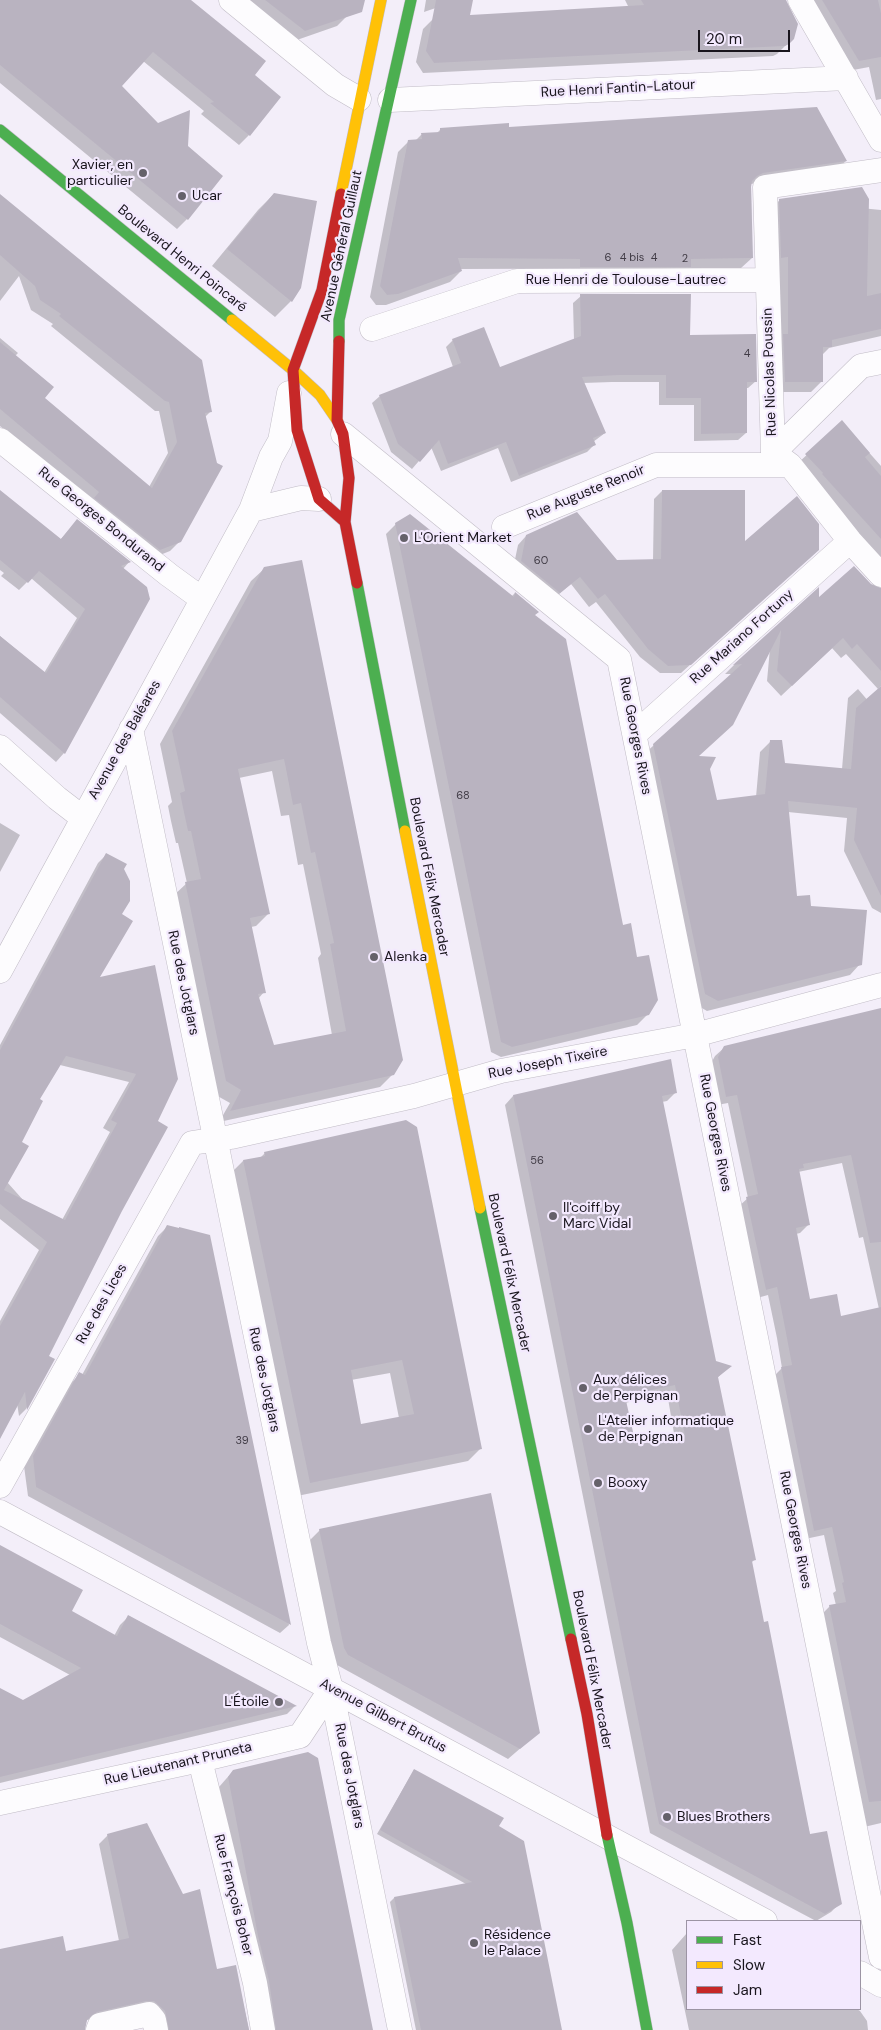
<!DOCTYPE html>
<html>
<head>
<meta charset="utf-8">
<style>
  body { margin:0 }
  #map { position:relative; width:881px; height:2030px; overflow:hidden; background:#f3eef9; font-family:"DM Sans",sans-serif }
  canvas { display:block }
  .legend { position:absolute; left:686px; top:1920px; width:175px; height:90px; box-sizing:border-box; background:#f3e9fe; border:1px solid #9c94a4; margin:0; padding:6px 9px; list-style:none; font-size:15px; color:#19151d }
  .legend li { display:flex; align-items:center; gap:10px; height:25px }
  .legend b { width:25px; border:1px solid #9c94a4 }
  .scale { position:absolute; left:698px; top:30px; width:92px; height:22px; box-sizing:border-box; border:2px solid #19151d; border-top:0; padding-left:6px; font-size:15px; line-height:18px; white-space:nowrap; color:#19151d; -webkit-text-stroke:4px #f3e9fe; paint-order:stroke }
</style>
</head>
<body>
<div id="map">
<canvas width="881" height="2030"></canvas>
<ul class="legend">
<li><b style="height:6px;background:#4caf50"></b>Fast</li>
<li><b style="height:6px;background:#ffc107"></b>Slow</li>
<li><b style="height:6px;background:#c62828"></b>Jam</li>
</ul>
<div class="scale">20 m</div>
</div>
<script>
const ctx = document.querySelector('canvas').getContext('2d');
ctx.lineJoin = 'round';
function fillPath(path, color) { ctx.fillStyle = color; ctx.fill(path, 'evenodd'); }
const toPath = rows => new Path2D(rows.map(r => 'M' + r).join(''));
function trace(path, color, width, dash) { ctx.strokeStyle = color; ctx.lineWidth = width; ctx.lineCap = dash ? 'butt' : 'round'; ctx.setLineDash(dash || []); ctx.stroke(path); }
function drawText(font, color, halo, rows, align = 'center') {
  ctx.font = font + ' "DM Sans",sans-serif'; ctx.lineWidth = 4.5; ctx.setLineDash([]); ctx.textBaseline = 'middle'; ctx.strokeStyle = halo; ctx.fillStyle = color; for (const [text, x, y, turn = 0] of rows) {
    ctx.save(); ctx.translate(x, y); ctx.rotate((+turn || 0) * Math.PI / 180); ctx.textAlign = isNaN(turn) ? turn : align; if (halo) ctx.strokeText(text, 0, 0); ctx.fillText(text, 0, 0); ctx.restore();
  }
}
fillPath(toPath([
  [0,0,189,0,253,75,249,135,239,145,201,114,204,111,143,61,121,86,158,124,187,147,187,219,177,229,0,83],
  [242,0,351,0,348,15,337,26,294,41],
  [426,0,459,0,424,12],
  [625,0,785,0,793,38,777,54,773,56,423,73,416,62,423,29,433,19,629,8],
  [805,0,881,0,881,99,876,100,869,67,848,71],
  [508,128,846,161,835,171,751,184,752,258,741,268,460,269,461,271,450,282,386,305,376,305,370,297,398,152,409,141,416,140,421,135,436,134,440,130],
  [274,194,300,288,291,301,275,317,212,266,258,210],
  [0,196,211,411,205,417,216,464,180,541,170,551,150,559,90,503,0,426,0,338,18,353,15,356,44,398,149,487,168,453,159,411,155,411,51,326,53,324,31,310,19,276,0,301],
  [780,200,881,210,881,336,829,348,822,355,822,381,811,392,775,392,769,210],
  [581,296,689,336,756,381,748,388,746,388,746,433,738,440,694,441,694,405,659,405,659,382,612,382,583,383,605,433,593,442,594,445,587,452,511,482,498,448,441,471,431,447,412,469,391,452,372,403,380,396,453,367,446,347,453,340,499,369,574,340,573,303],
  [842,422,881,466,881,576,796,465],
  [0,491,60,540,77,521,129,562,123,569,148,599,64,753,56,762,0,713,0,636,44,673,77,618,31,578,19,590,1,576,4,573,0,570],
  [662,491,744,544,809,558,681,673,660,673,640,657,596,602,589,607,571,584,551,601,513,569,518,545,526,536,616,561,653,560,654,499],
  [396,524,511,597,515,593,534,615,648,1014,637,1025,501,1057,491,1052,386,534],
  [264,569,393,1074,380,1087,219,1122,230,1103,214,1094,173,896,187,883,178,843,176,843,171,821,168,806,172,802,160,744,251,581],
  [272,771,281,816,289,815,298,865,303,864,321,954,318,958,332,1035,273,1046,258,999,264,992,251,927,256,926,268,914,239,778],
  [876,589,881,590,881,686,878,689,846,654,841,658,832,648,781,696,767,681,770,648,697,757,709,769,716,801,756,797,760,752,771,741,784,764,842,769,848,698,858,689,881,716,881,913,872,908,844,851,847,818,788,812,796,897,810,908,860,964,850,975,707,1011,695,1004,643,755,733,674,725,674,734,665,818,590,818,600],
  [0,823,20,835,0,872],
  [106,855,123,869,121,914,97,979,156,1122,121,1210,47,1356,53,1360,26,1409,19,1416,17,1403,0,1436,0,1321,39,1250,0,1219,0,1045,98,863],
  [60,1065,129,1082,103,1128,110,1132,62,1220,24,1201,7,1182,20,1142,38,1100],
  [881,1014,881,1823,864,1827,821,1615,830,1606,836,1605,833,1593,836,1591,824,1535,805,1539,773,1377,782,1368,777,1338,768,1295,757,1298,738,1207,748,1198,728,1103,717,1105,709,1067,715,1056,725,1047],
  [842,1163,859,1238,863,1237,879,1309,840,1317,809,1301,796,1234,800,1233,809,1224,798,1172],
  [676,1092,667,1101,662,1102,715,1362,730,1366,717,1378,754,1560,751,1563,763,1623,810,1835,840,1903,831,1912,816,1921,650,1833,505,1105,513,1096],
  [667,1393,675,1439,637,1445,634,1442,625,1403],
  [265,1153,481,1448,468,1461,297,1496,230,1174,243,1161,260,1158],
  [390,1373,399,1418,360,1425,351,1380],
  [167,1227,209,1236,289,1625,280,1633,28,1496,24,1466,71,1383,80,1374,82,1375,158,1236],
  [320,1530,538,1733,508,1759,337,1665,333,1660,309,1541],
  [0,1549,70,1611,114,1636,120,1625,129,1616,295,1706,287,1714,0,1783,0,1689,23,1702,70,1675,0,1637],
  [414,1770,498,1827,560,2030,416,2030,390,1902,394,1898,466,1884,377,1834],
  [233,1771,371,2030,267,2030,219,1787],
  [108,1835,216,1971,235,1967,249,2030,160,2030,136,2009,87,2020,83,2030,0,2030,0,1951,66,1952,119,1941,99,1844],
  [687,1933,687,2009,857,2009,860,2011,867,2021,868,2030,689,2030,672,1950]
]), '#0003');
fillPath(toPath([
  [0,0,191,0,266,61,255,75,281,97,250,136,210,103,214,102,153,52,122,86,158,123,190,110,188,146,223,176,188,220,0,65],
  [265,0,365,0,362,12,305,31],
  [436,0,473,0,470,15,644,5,641,0,786,0,798,24,794,39,789,44,785,46,434,63,426,51],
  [822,0,878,0,881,13,881,57,859,61],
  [817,107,847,161,763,173,757,176,752,181,751,187,753,258,691,259,691,267,580,267,580,259,458,258,462,271,398,294,387,295,380,286,408,140,422,139,421,133,440,132,440,128,509,123,509,127],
  [862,187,869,199,867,296,881,293,881,329,832,340,832,347,823,347,823,382,785,382,783,334,788,334,788,257,781,258,779,199],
  [274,193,317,201,301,288,292,302,227,249],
  [0,194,202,360,212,412,205,413,217,463,223,466,181,542,160,550,94,498,99,492,0,409,0,342,54,387,45,398,152,488,177,442,169,402,165,401,59,316,61,314,40,300,35,286,0,255],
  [580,294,691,294,690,335,756,334,757,382,747,382,747,433,701,434,701,398,666,398,666,375,620,375,582,377,606,433,593,438,596,445,519,476,506,442,448,464,439,440,420,462,398,444,379,395,461,363,452,339,484,327,500,367,581,336],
  [842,420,870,453,865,457,881,476,881,539,822,474,823,473,805,454],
  [0,490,61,539,77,519,131,562,121,566,147,587,150,599,65,754,0,697,0,636,46,673,85,609,39,571,28,583,0,560],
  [662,490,745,490,745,541,797,496,819,524,819,550,691,665,668,666,648,649,605,594,598,599,580,577,560,593,521,561,526,535,577,512,617,560,661,559],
  [410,514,514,597,515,592,539,612,535,615,566,639,623,925,631,923,637,957,649,955,658,1000,649,1015,512,1047,501,1042,395,523],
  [302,560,403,1060,394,1075,230,1111,241,1090,226,1081,185,882,201,879,191,831,188,831,183,808,180,793,185,791,172,731,264,567],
  [284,759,293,805,301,803,311,853,315,852,334,943,330,944,346,1031,274,1045,258,994,266,993,250,918,270,914,238,769],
  [854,566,871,584,881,588,881,671,857,644,852,649,843,638,792,686,777,671,781,630,733,725,699,756,716,757,710,769,717,800,765,794,770,740,782,740,785,763,851,769,856,708,881,686,881,896,854,840,857,808,788,801,797,896,810,895,811,906,867,910,862,965,718,1001,705,994,653,744,742,664,733,665,819,587,819,597],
  [106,853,127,864,124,869,130,881,130,901,122,914,133,921,100,977,155,965,178,1079,158,1121,168,1127,122,1211,49,1356,55,1359,27,1410,25,1392,0,1439,0,1326,47,1242,0,1204,0,1050],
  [66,1056,136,1074,111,1120,117,1123,65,1220,4,1190,29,1146,22,1142,43,1101,40,1099],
  [881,1008,881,1242,870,1243,851,1155,803,1164,804,1168,799,1169,810,1225,796,1228,810,1299,837,1294,841,1316,881,1307,881,1801,869,1802,829,1605,846,1602,842,1583,844,1582,832,1527,814,1531,781,1367,792,1365,785,1328,777,1287,766,1290,746,1197,758,1194,737,1095,726,1097,718,1057,724,1046],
  [671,1059,677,1093,662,1096,716,1361,732,1366,718,1377,756,1560,752,1561,764,1622,768,1621,810,1834,827,1831,842,1904,825,1914,659,1824,513,1095],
  [675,1385,685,1436,638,1444,638,1441,635,1441,625,1396],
  [406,1120,417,1127,482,1449,310,1483,243,1160,265,1156,264,1152],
  [402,1360,414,1414,361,1424,351,1370],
  [167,1225,179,1228,179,1227,210,1235,291,1625,36,1487,33,1456,79,1372,85,1375],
  [491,1493,540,1733,520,1749,348,1655,344,1648,319,1529],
  [0,1545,83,1590,72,1611,117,1636,128,1615,297,1706,0,1777,0,1688,23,1700,81,1668,0,1624],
  [308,1752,318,1758,373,2030,276,2030,269,1981,258,1936,228,1777,233,1770],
  [414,1769,504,1818,499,1826,524,1841,562,2030,421,2030,394,1897,472,1882,380,1830],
  [147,1823,183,1894,200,1889,217,1969,236,1965,249,2030,169,2030,165,2011,154,2001,146,2001,97,2012,87,2020,85,2030,0,2030,0,1949,63,1936,66,1951,129,1938,107,1834]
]), '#b9b3c0');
const street = toPath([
  [231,0,335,85,359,99],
  [800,0,881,140],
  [390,100,846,78],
  [372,329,517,281,767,280],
  [343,434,619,659,881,1957],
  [0,440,169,575,202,599],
  [773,453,765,187,881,170],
  [773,453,861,366,881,362],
  [778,456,790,465,850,541,881,575],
  [251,510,301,498,319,499],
  [504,527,656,465,790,465],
  [131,729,319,1643,331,1689,400,2030],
  [635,734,850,541],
  [0,747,57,798,83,818],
  [0,971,251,510,271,457,280,441,289,393],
  [0,1486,192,1143,231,1137,414,1096,501,1071,695,1035,881,985],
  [0,1512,765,1921],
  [200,1760,255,1983,263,2030],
  [0,1803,200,1760,300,1736,331,1689],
  [860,1973,881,1985],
  [98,2030,100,2025,149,2014,154,2020,156,2030]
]);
const fast = toPath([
  [0,130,232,320],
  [339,341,339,320,411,0],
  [357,583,405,831],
  [480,1208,571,1639],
  [607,1835,627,1923,647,2030]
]);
const slow = toPath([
  [341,194,381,0],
  [232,320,293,370,320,395,337,420],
  [405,831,480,1208]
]);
const jam = toPath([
  [341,194,322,290,293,370,297,430,319,499,345,522],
  [339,341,337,420,343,434,349,478,345,522,357,583],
  [571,1639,587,1714,607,1835]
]);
trace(street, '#c1bcc6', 25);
trace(fast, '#c1bcc6', 12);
trace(slow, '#c1bcc6', 12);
trace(jam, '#c1bcc6', 12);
trace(street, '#fdfcfe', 24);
trace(fast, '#4caf50', 11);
trace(slow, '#ffc107', 11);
trace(jam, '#c62828', 11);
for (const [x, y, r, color] of [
  [143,173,5,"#65616a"],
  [182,196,5,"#65616a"],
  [404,538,5,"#65616a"],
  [374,957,5,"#65616a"],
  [553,1216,5,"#65616a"],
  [583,1388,5,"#65616a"],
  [588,1429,5,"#65616a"],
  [598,1483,5,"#65616a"],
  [279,1702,5,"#65616a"],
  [667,1817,5,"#65616a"],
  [474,1943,5,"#65616a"]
]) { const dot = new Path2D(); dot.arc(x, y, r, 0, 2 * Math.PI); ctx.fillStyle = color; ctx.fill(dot); trace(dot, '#f3e9fe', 2); }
drawText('11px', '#413c46', null, [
  ["6",608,258],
  ["4 bis",632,258],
  ["4",654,258],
  ["2",685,259],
  ["4",747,354],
  ["60",541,561],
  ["68",463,796],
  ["56",537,1161],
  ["39",242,1441]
]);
drawText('14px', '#19151d', '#f3e9fe', [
  ["Rue Henri Fantin-Latour",618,89,-3],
  ["Avenue Général Guillaut",342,246,-78],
  ["Boulevard Henri Poincaré",182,259,39],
  ["Rue Henri de Toulouse-Lautrec",626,280],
  ["Rue Nicolas Poussin",770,372,-92],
  ["Rue Auguste Renoir",586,493,-22],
  ["Rue Georges Bondurand",101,520,39],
  ["Rue Mariano Fortuny",742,637,-42],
  ["Rue Georges Rives",635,736,79],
  ["Avenue des Baléares",125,740,-61],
  ["Boulevard Félix Mercader",429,877,79],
  ["Rue des Jotglars",183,983,78],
  ["Rue Joseph Tixeire",548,1063,-11],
  ["Rue Georges Rives",715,1133,79],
  ["Boulevard Félix Mercader",509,1273,78],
  ["Rue des Lices",102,1304,-61],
  ["Rue des Jotglars",264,1380,78],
  ["Rue Georges Rives",795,1530,79],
  ["Boulevard Félix Mercader",592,1670,79],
  ["Avenue Gilbert Brutus",383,1716,28],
  ["Rue Lieutenant Pruneta",178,1764,-13],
  ["Rue des Jotglars",349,1776,79],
  ["Rue François Boher",233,1895,76]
]);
drawText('14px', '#19151d', '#f3e9fe', [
  ["Xavier, en",133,165,"right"],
  ["particulier",133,181,"right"],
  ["Ucar",192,196],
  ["L'Orient Market",414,538],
  ["Alenka",384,957],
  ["Il'coiff by",563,1208],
  ["Marc Vidal",563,1224],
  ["Aux délices",593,1380],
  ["de Perpignan",593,1396],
  ["L'Atelier informatique",598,1421],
  ["de Perpignan",598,1437],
  ["Booxy",608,1483],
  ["L'Étoile",269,1702,"right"],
  ["Blues Brothers",677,1817],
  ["Résidence",484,1935],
  ["le Palace",484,1951]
], 'left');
</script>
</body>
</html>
